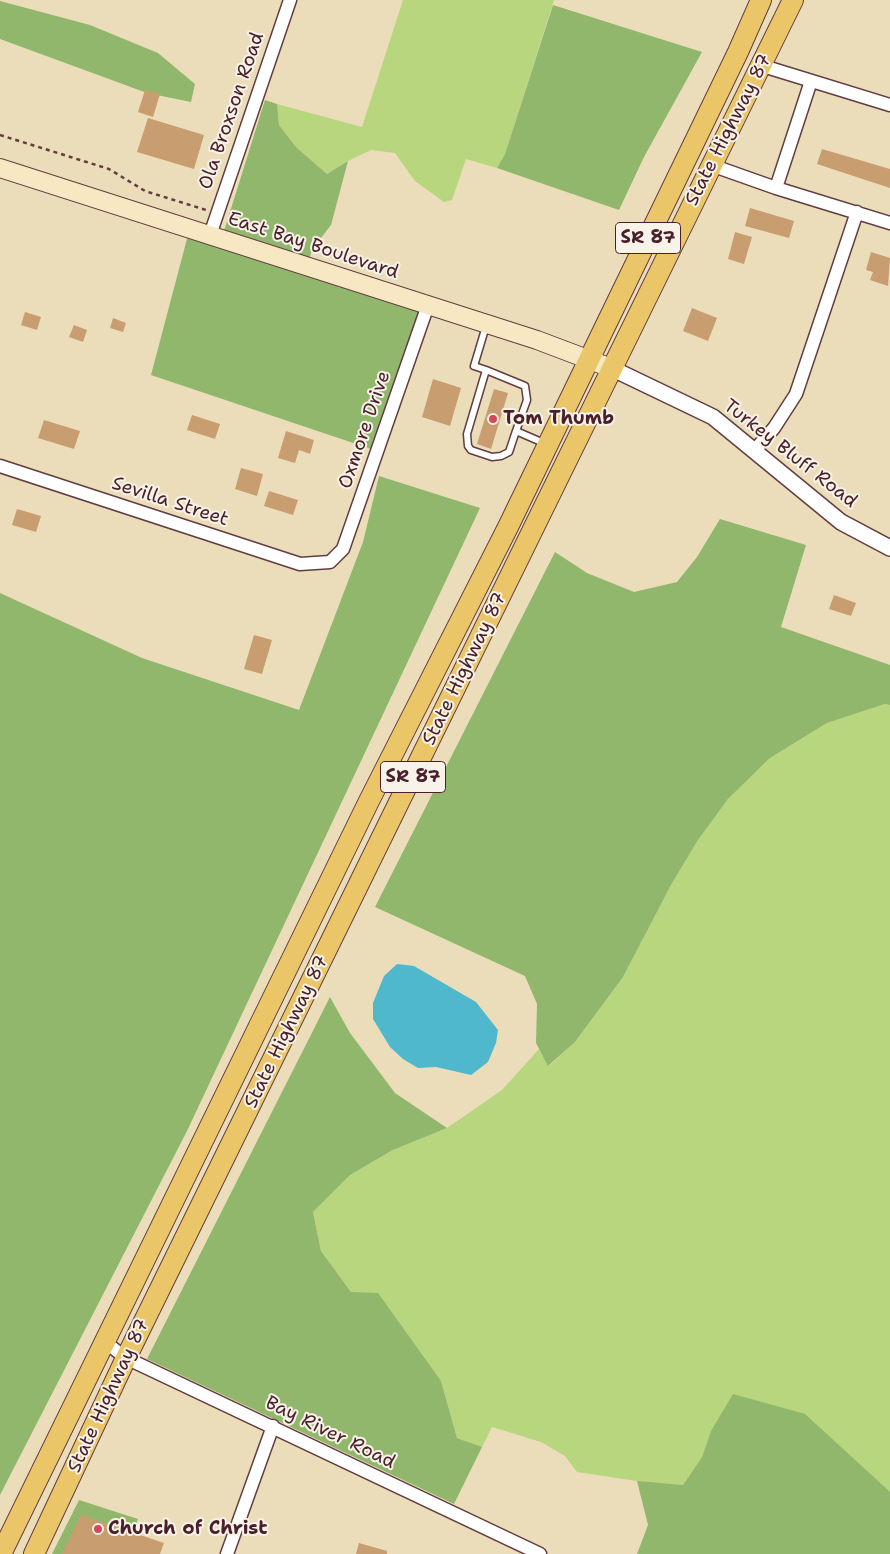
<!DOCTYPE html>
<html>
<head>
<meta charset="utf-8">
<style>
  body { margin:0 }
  canvas { display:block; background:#ebddba }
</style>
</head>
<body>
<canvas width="890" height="1554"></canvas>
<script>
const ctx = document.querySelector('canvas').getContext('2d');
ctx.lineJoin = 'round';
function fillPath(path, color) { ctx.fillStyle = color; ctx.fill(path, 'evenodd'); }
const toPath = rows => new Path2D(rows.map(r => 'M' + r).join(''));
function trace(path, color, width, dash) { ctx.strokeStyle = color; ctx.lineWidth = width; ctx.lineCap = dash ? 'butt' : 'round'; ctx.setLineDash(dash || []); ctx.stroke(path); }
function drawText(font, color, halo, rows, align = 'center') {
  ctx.font = font + ' "Shantell Sans",sans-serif'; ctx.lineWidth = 4; ctx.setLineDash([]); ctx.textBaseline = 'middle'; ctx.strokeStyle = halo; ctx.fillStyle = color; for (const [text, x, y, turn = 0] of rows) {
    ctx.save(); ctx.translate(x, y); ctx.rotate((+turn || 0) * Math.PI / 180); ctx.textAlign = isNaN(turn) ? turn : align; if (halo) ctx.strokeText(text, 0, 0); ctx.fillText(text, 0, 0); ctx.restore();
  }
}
fillPath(toPath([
  [403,0,554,0,505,154,497,168,466,159,452,200,444,202,415,181,395,153,371,150,348,161,327,174,296,147,279,125,277,104,362,127],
  [885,704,890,705,890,1492,711,1431,702,1457,683,1485,650,1483,577,1472,565,1456,541,1442,492,1427,482,1447,457,1438,441,1381,351,1292,321,1251,313,1212,350,1175,393,1150,447,1128,502,1090,539,1049,549,1066,575,1042,623,977,671,885,698,840,728,799,770,758,827,723]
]), '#b7d67d');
fillPath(toPath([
  [0,1,90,25,158,53,195,84,191,102,147,93,0,39],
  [553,5,702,52,644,157,619,210,497,168,505,154],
  [265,100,277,104,279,125,296,147,327,174,348,161,331,225,321,238,315,240,309,260,224,231],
  [188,235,419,311,371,449,151,375],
  [379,476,480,508,187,1131,0,1495,0,593,142,658,299,710,363,542],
  [720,519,806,545,781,627,890,665,890,705,885,704,827,723,770,758,728,799,698,840,671,885,623,977,575,1042,548,1066,536,1043,537,1004,525,976,375,907,555,552,587,573,634,592,677,582,697,557],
  [330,997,350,1033,395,1093,447,1128,393,1150,350,1175,313,1212,321,1251,351,1292,378,1293,441,1381,457,1438,482,1447,454,1504,147,1359],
  [733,1394,805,1414,890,1492,890,1554,637,1554,648,1525,637,1481,683,1485,702,1457,711,1431],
  [79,1500,138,1519,125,1554,52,1554]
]), '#91b76c');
fillPath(toPath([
  [397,964,414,966,476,1002,498,1030,496,1043,488,1062,471,1075,436,1067,418,1068,403,1059,390,1047,373,1019,373,1003,384,976]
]), '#4fb8cd');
fillPath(toPath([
  [145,90,160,94,153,117,138,112],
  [148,118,204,135,194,169,137,152],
  [822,149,890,169,890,188,817,164],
  [750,208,794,221,789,238,745,226],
  [735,232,752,237,744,264,728,259],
  [871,252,890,258,888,286,870,280,873,272,866,270],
  [692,308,717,318,708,341,683,331],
  [25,312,41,317,37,330,21,325],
  [113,318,126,323,123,332,110,328],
  [74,325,87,330,83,342,69,337],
  [433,379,461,388,450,426,422,417],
  [494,389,508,393,491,449,477,444],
  [192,415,220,424,215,439,187,430],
  [44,420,80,431,74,449,38,438],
  [286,431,314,440,310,454,299,450,295,463,278,458],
  [241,468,263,474,257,496,235,489],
  [269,491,298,500,293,515,264,506],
  [17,509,41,516,36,532,12,525],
  [834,595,856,603,851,616,829,609],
  [254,635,272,640,262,674,244,669],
  [81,1515,164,1543,160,1554,62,1554],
  [359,1543,387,1551,387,1554,356,1554]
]), '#c89d70');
const service = toPath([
  [486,370,474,366,486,326],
  [516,431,527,400,525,386,486,370,467,434,468,446,471,450,492,457,501,456,509,452,516,431,546,444]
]);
const minor = toPath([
  [763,66,890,105],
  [711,165,776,188,890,223],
  [776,188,811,81],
  [210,235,290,0],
  [754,451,774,428,796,394,857,212],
  [0,466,300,564,330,562,343,549,428,305],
  [105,1342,126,1358,540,1554],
  [227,1554,273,1426]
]);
const tertiary = toPath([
  [611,368,713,417,841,522,890,548]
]);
const secondary = toPath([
  [0,168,537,340,611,368]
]);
const trunk = toPath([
  [1,1554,369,801,508,527,738,52,761,0],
  [34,1554,126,1358,793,0]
]);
trace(service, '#623c40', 9);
trace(minor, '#623c40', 15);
trace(tertiary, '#623c40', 18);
trace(secondary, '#623c40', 20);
trace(trunk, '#623c40', 22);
trace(toPath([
  [0,135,109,169,145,191,206,210]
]), '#623c40', 2.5, [4, 4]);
trace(service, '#fff', 6);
trace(minor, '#fff', 12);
trace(tertiary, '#fff', 15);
trace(secondary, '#f7e8c3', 18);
trace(trunk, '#ebc669', 20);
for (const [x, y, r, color] of [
  [493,419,5,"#d1495b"],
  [98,1529,5,"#d1495b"]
]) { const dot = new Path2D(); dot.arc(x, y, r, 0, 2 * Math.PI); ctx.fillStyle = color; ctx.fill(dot); trace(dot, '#f7f3e8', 2); }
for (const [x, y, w] of [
  [648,238,65],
  [413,777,65]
]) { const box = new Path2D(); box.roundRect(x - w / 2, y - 15.5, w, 31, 4); ctx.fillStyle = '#f7f3e8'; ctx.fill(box); trace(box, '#4a1f2b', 1); }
drawText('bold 18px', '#4a1f2b', null, [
  ["SR 87",648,238],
  ["SR 87",413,777]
]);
drawText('19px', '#4a1f2b', '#f7f3e8', [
  ["Ola Broxson Road",232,111,-71],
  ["State Highway 87",729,130,-63],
  ["East Bay Boulevard",313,246,18],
  ["Oxmore Drive",365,430,-71],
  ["Turkey Bluff Road",790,454,38],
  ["Sevilla Street",170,502,18],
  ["State Highway 87",465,669,-64],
  ["State Highway 87",287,1032,-64],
  ["State Highway 87",109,1396,-65],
  ["Bay River Road",330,1433,26]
]);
drawText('bold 19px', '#4a1f2b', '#f7f3e8', [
  ["Tom Thumb",503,419],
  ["Church of Christ",108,1529]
], 'left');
</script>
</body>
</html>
